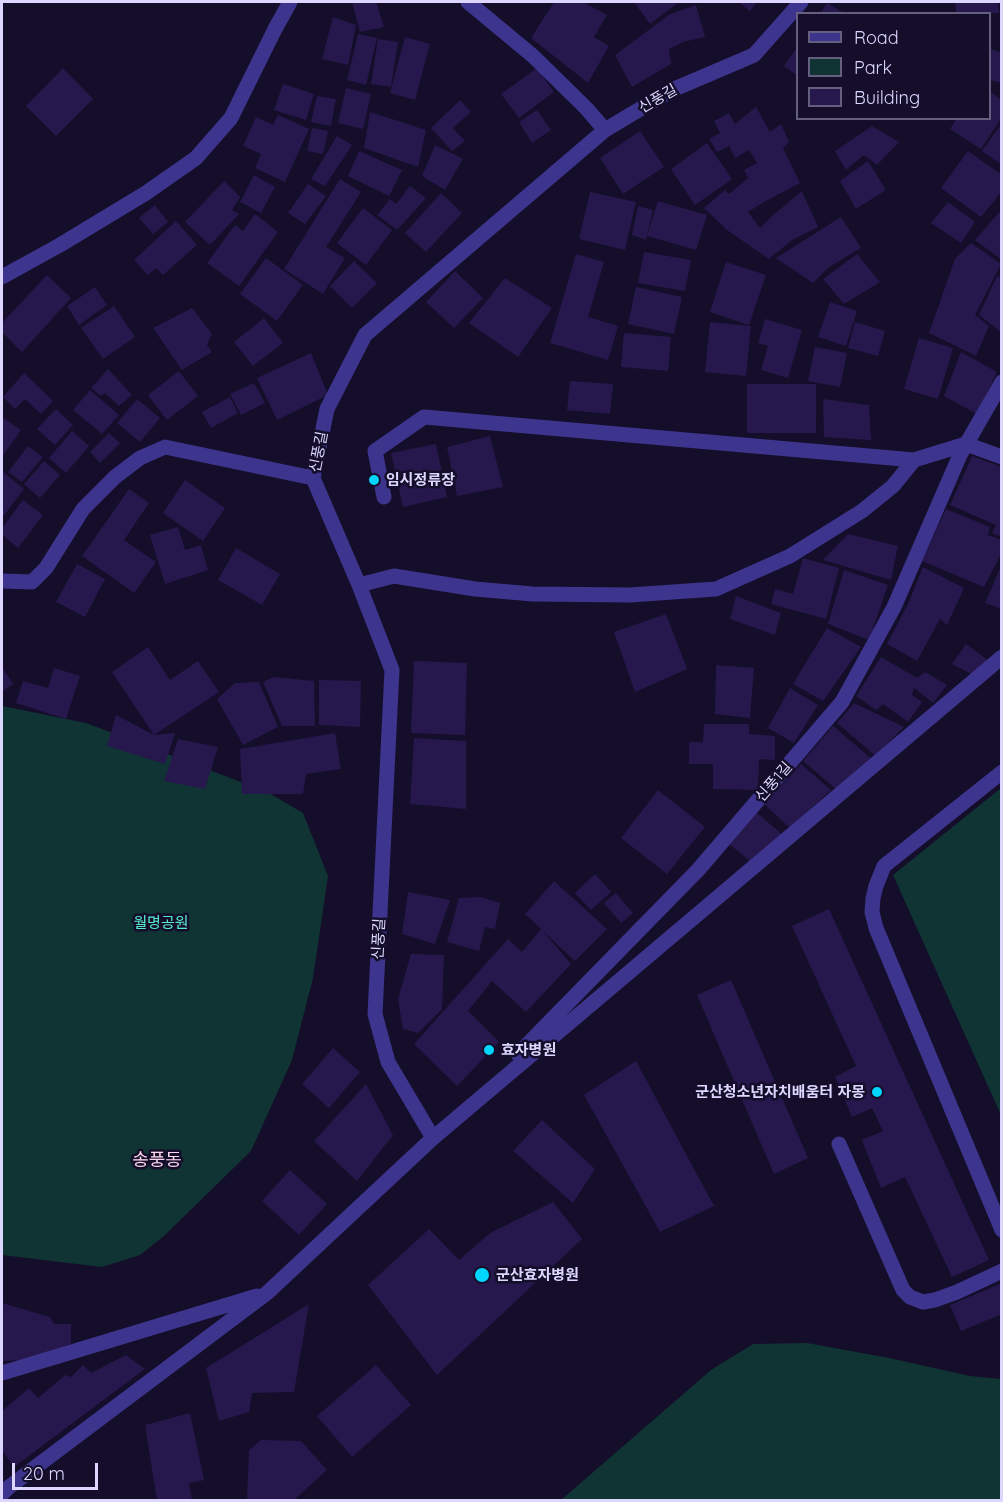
<!DOCTYPE html>
<html>
<head>
<meta charset="utf-8">
<style>
  body { margin:0 }
  #map { position:relative; width:1003px; height:1502px; overflow:hidden; background:#140e2a; font-family:Quicksand,sans-serif }
  canvas { display:block }
  .frame { position:absolute; inset:0; border:3px solid #ddd6ff; pointer-events:none }
  .legend { position:absolute; left:796px; top:12px; width:195px; height:108px; box-sizing:border-box; background:#140e2a; border:2px solid #645e7f; margin:0; padding:8px 10px; list-style:none; font-size:18px; color:#ddd6ff }
  .legend li { display:flex; align-items:center; gap:12px; height:30px }
  .legend b { width:30px; border:2px solid #645e7f }
  .scale { position:absolute; left:12px; top:1463px; width:86px; height:27px; box-sizing:border-box; border:3px solid #ddd6ff; border-top:0; padding-left:8px; font-size:18px; line-height:21px; white-space:nowrap; color:#ddd6ff; -webkit-text-stroke:4px #140e2a; paint-order:stroke }
</style>
</head>
<body>
<div id="map">
<canvas width="1003" height="1502"></canvas>
<div class="frame"></div>
<ul class="legend">
<li><b style="height:8px;background:#3d348d"></b>Road</li>
<li><b style="height:16px;background:#103334"></b>Park</li>
<li><b style="height:16px;background:#26184c"></b>Building</li>
</ul>
<div class="scale">20 m</div>
</div>
<script>
const ctx = document.querySelector('canvas').getContext('2d');
ctx.lineJoin = 'round';
function fillPath(path, color) { ctx.fillStyle = color; ctx.fill(path, 'evenodd'); }
const toPath = rows => new Path2D(rows.map(r => 'M' + r).join(''));
function trace(path, color, width, dash) { ctx.strokeStyle = color; ctx.lineWidth = width; ctx.lineCap = dash ? 'butt' : 'round'; ctx.setLineDash(dash || []); ctx.stroke(path); }
function drawText(font, color, halo, rows, align = 'center') {
  ctx.font = font + ' Quicksand,"Noto Sans KR",sans-serif'; ctx.lineWidth = 5; ctx.setLineDash([]); ctx.textBaseline = 'middle'; ctx.strokeStyle = halo; ctx.fillStyle = color; for (const [text, x, y, turn = 0] of rows) {
    ctx.save(); ctx.translate(x, y); ctx.rotate((+turn || 0) * Math.PI / 180); ctx.textAlign = isNaN(turn) ? turn : align; if (halo) ctx.strokeText(text, 0, 0); ctx.fillText(text, 0, 0); ctx.restore();
  }
}
fillPath(toPath([
  [2,706,86,723,267,792,303,813,328,876,313,978,292,1060,251,1151,164,1236,140,1255,102,1267,2,1255],
  [1001,788,1001,1115,893,875],
  [807,1343,889,1358,970,1376,1001,1379,1001,1500,561,1500,711,1370,753,1344]
]), '#103334');
fillPath(toPath([
  [352,2,376,2,384,27,360,32],
  [554,2,583,2,607,15,594,37,609,46,588,83,531,38],
  [634,2,679,2,650,24],
  [738,2,757,2,750,11],
  [955,2,998,2,999,13,956,14],
  [827,3,846,14,820,14],
  [696,5,705,37,683,42,669,49,671,64,632,87,615,55,670,14],
  [333,17,356,25,348,65,322,59],
  [358,34,377,38,366,85,347,80],
  [405,37,430,44,415,100,390,93],
  [378,39,398,42,391,87,371,84],
  [798,46,798,76,784,66],
  [990,49,1002,53,1002,83,990,80],
  [63,68,93,99,56,136,26,106],
  [537,68,554,92,519,118,501,94],
  [283,84,314,94,306,120,274,110],
  [346,88,371,94,363,129,338,123],
  [990,92,1002,100,1002,117,981,149,950,129,957,118,990,118],
  [317,96,336,99,331,126,311,122],
  [460,100,471,112,453,128,465,141,452,151,431,128],
  [756,107,770,132,781,124,789,142,783,148,800,183,764,202,748,212,760,228,772,216,802,191,818,227,792,240,769,259,727,230,704,208,725,190,729,194,748,178,744,170,757,163,749,150,735,158,729,146,717,152,709,139,720,133,714,121,729,113,735,124],
  [537,110,551,130,532,143,519,122],
  [370,112,426,130,418,167,364,148],
  [278,115,309,129,285,182,255,168,261,154,243,146,256,117,273,125],
  [1002,123,1002,165,982,151],
  [872,126,899,142,877,165,864,155,846,170,835,151],
  [312,128,328,131,323,154,307,151],
  [640,131,664,167,623,194,600,158],
  [337,136,352,145,325,186,311,179],
  [707,143,732,179,695,205,671,169],
  [435,145,463,159,445,190,422,176],
  [359,151,402,170,389,196,348,176],
  [968,151,1002,175,1002,191,981,217,941,188],
  [868,161,886,190,856,209,840,181],
  [254,175,275,187,261,213,240,202],
  [340,179,361,192,326,247,345,258,323,294,284,269],
  [224,181,240,197,232,210,239,214,210,245,185,222],
  [308,184,326,196,305,224,288,213],
  [410,186,426,198,397,230,377,215,390,199,396,204],
  [590,192,636,202,625,250,579,239],
  [441,193,462,213,426,252,405,233],
  [658,201,707,215,696,250,647,236],
  [948,202,975,222,961,243,931,223],
  [155,205,168,222,153,234,139,218],
  [638,206,653,210,646,240,632,235],
  [363,208,392,230,366,265,337,243],
  [1002,209,1002,260,975,240],
  [255,214,278,232,239,286,207,263,235,225,243,231],
  [841,217,861,248,829,267,813,283,776,258],
  [176,221,197,245,163,275,156,268,148,275,134,260],
  [971,243,1001,264,975,315,989,326,976,356,929,333,955,259],
  [644,252,691,260,685,291,638,283],
  [576,254,604,262,588,317,618,326,608,360,550,343],
  [857,254,880,282,844,304,823,279],
  [266,258,303,285,277,321,240,294],
  [354,261,377,283,352,308,330,286],
  [726,262,766,275,749,325,710,312],
  [455,271,483,298,454,328,426,302],
  [47,275,71,298,22,352,2,332,2,323],
  [997,276,1002,278,1002,333,979,315],
  [505,278,552,308,518,357,469,323],
  [95,287,107,305,79,325,67,306],
  [636,287,682,297,674,334,628,324],
  [830,302,857,311,846,346,818,337],
  [114,306,135,337,103,359,81,328],
  [192,308,212,334,207,345,212,352,182,370,153,328],
  [264,318,283,343,253,366,234,342],
  [765,319,802,330,788,378,761,370,768,346,758,343],
  [710,322,751,326,746,376,705,372],
  [855,322,885,331,878,356,848,348],
  [624,333,671,337,668,371,621,367],
  [919,338,953,348,938,399,904,389],
  [815,347,847,353,840,387,808,381],
  [961,352,997,372,977,414,944,396],
  [311,353,328,395,277,420,257,378],
  [108,369,132,395,119,406,105,393,101,396,91,388],
  [179,371,198,396,167,420,148,395],
  [24,373,53,401,41,414,25,399,15,409,3,397],
  [570,381,613,384,610,414,567,410],
  [254,383,265,403,241,415,230,394],
  [747,384,816,384,816,433,747,433],
  [90,390,119,415,102,434,73,410],
  [230,397,238,413,211,428,202,412],
  [137,399,160,418,140,442,117,423],
  [823,399,869,405,871,440,824,437],
  [56,409,73,425,55,445,37,429],
  [2,417,21,430,2,457],
  [72,431,89,446,66,473,49,458],
  [109,433,120,443,100,463,90,452],
  [490,436,503,487,457,496,447,447],
  [436,444,447,497,403,507,391,453],
  [28,446,43,457,22,482,8,472],
  [972,456,1002,467,1002,537,992,533,996,525,950,505],
  [44,461,60,475,40,498,24,484],
  [2,471,24,489,2,518],
  [185,480,225,508,203,541,163,513],
  [129,489,149,503,124,540,156,562,134,593,82,556],
  [23,500,43,515,18,548,2,535,2,528],
  [946,509,990,527,988,535,1002,540,1002,552,984,587,922,561],
  [178,527,185,550,201,545,208,570,165,584,150,535],
  [848,534,898,546,891,580,823,560],
  [236,548,280,574,262,605,218,580],
  [803,558,839,568,826,619,771,604,775,589,793,594],
  [77,564,105,579,85,617,56,602],
  [1002,564,1002,609,985,603],
  [923,567,964,588,947,625,940,619,917,661,887,644,908,604],
  [844,570,888,585,869,640,828,624],
  [736,596,781,613,775,635,730,619],
  [666,614,687,669,635,692,614,632],
  [827,628,861,647,823,701,793,684],
  [966,644,989,661,975,676,952,664],
  [148,647,170,680,198,661,219,692,154,735,112,672],
  [881,657,917,678,925,672,947,685,933,703,914,688,912,695,922,702,908,722,883,704,876,710,856,696],
  [414,661,467,663,465,735,411,733],
  [716,665,754,668,750,718,715,714],
  [2,667,13,684,2,692],
  [54,668,80,676,66,719,16,703,23,681,48,688],
  [274,677,314,681,315,726,282,726,263,682],
  [319,680,361,681,360,727,319,725],
  [259,682,278,727,243,745,217,699,235,683],
  [790,688,818,705,794,743,768,728],
  [854,703,904,727,876,756,837,723],
  [116,715,154,735,175,733,165,764,107,746],
  [704,724,749,724,749,734,775,736,775,760,759,759,758,790,713,789,713,764,689,764,689,742,703,742],
  [833,726,872,759,837,790,803,761],
  [335,733,341,769,306,774,303,794,242,794,240,749],
  [414,738,466,741,466,809,410,804],
  [178,739,218,747,205,789,164,781],
  [801,764,831,790,790,828,764,804],
  [658,790,705,827,667,874,621,838],
  [757,813,783,835,752,863,728,843],
  [595,874,611,892,591,910,575,893],
  [554,881,607,929,575,961,543,931,571,964,526,1012,492,981,468,1011,499,1042,457,1086,414,1044,508,939,522,952,541,929,525,914],
  [408,892,450,900,435,944,402,934],
  [616,893,633,913,621,923,604,903],
  [480,897,500,903,495,929,485,927,479,951,447,942,459,898],
  [829,909,989,1260,952,1277,905,1177,881,1188,862,1140,883,1131,872,1108,852,1117,835,1077,856,1066,792,926],
  [411,954,444,955,442,1009,418,1033,403,1029,398,999],
  [731,980,808,1158,774,1174,697,995],
  [333,1048,360,1072,329,1108,302,1084],
  [636,1061,714,1206,660,1232,584,1095],
  [366,1084,393,1135,357,1181,314,1141],
  [542,1120,595,1169,573,1203,513,1151],
  [290,1170,327,1204,299,1235,262,1201],
  [553,1202,582,1239,437,1375,368,1285,429,1229,459,1260,490,1233],
  [1002,1283,1002,1314,961,1331,950,1305],
  [2,1303,50,1317,54,1324,71,1324,71,1344,25,1360,2,1361],
  [309,1304,294,1392,252,1393,249,1412,219,1421,206,1368],
  [126,1355,145,1369,14,1467,2,1450,2,1411,29,1388,38,1398,65,1375,71,1377,83,1365,91,1373],
  [376,1365,411,1405,352,1457,317,1416],
  [190,1413,204,1480,189,1483,192,1500,157,1500,145,1425],
  [261,1440,301,1441,327,1470,294,1500,247,1500,249,1450]
]), '#26184c');
trace(toPath([
  [468,2,533,56,586,108,605,130],
  [2,277,60,245,146,193,196,158,231,118,275,29,290,2],
  [384,497,375,451,424,417,914,460],
  [2,581,32,582,46,568,83,509,115,477,140,458,165,447,313,478],
  [359,585,394,576,475,589,533,594,630,595,716,589,790,556,862,511,893,486,914,460,966,444,1002,457],
  [1002,772,884,866,876,886,873,898,872,912,876,928,1002,1230],
  [518,1054,698,870,842,702,894,607,960,455,1002,382],
  [433,1138,388,1062,375,1014,392,670,359,585,313,478,327,409,365,335,605,130,672,90,754,55,801,2],
  [839,1144,903,1290,910,1297,923,1302,935,1300,957,1292,1002,1271],
  [2,1373,257,1296],
  [2,1494,9,1487,267,1293,433,1138,1002,657]
]), '#3d348d', 15);
for (const [x, y, r, color] of [
  [374,480,6,"#02d6ff"],
  [489,1050,6,"#02d6ff"],
  [877,1092,6,"#02d6ff"],
  [482,1275,8,"#02d6ff"]
]) { const dot = new Path2D(); dot.arc(x, y, r, 0, 2 * Math.PI); ctx.fillStyle = color; ctx.fill(dot); trace(dot, '#140e2a', 2); }
drawText('15px', '#ddd6ff', '#140e2a', [
  ["신풍길",658,99,-30],
  ["신풍길",319,452,-79],
  ["신풍1길",774,782,-49],
  ["신풍길",379,939,-87]
]);
drawText('bold 15px', '#ddd6ff', '#140e2a', [
  ["임시정류장",386,480],
  ["효자병원",501,1050],
  ["군산청소년자치배움터 자몽",865,1092,"right"],
  ["군산효자병원",496,1275]
], 'left');
drawText('15px', '#56ebcf', '#140e2a', [
  ["월명공원",161,923]
]);
drawText('18px', '#ffd8ef', '#140e2a', [
  ["송풍동",157,1161]
]);
</script>
</body>
</html>
